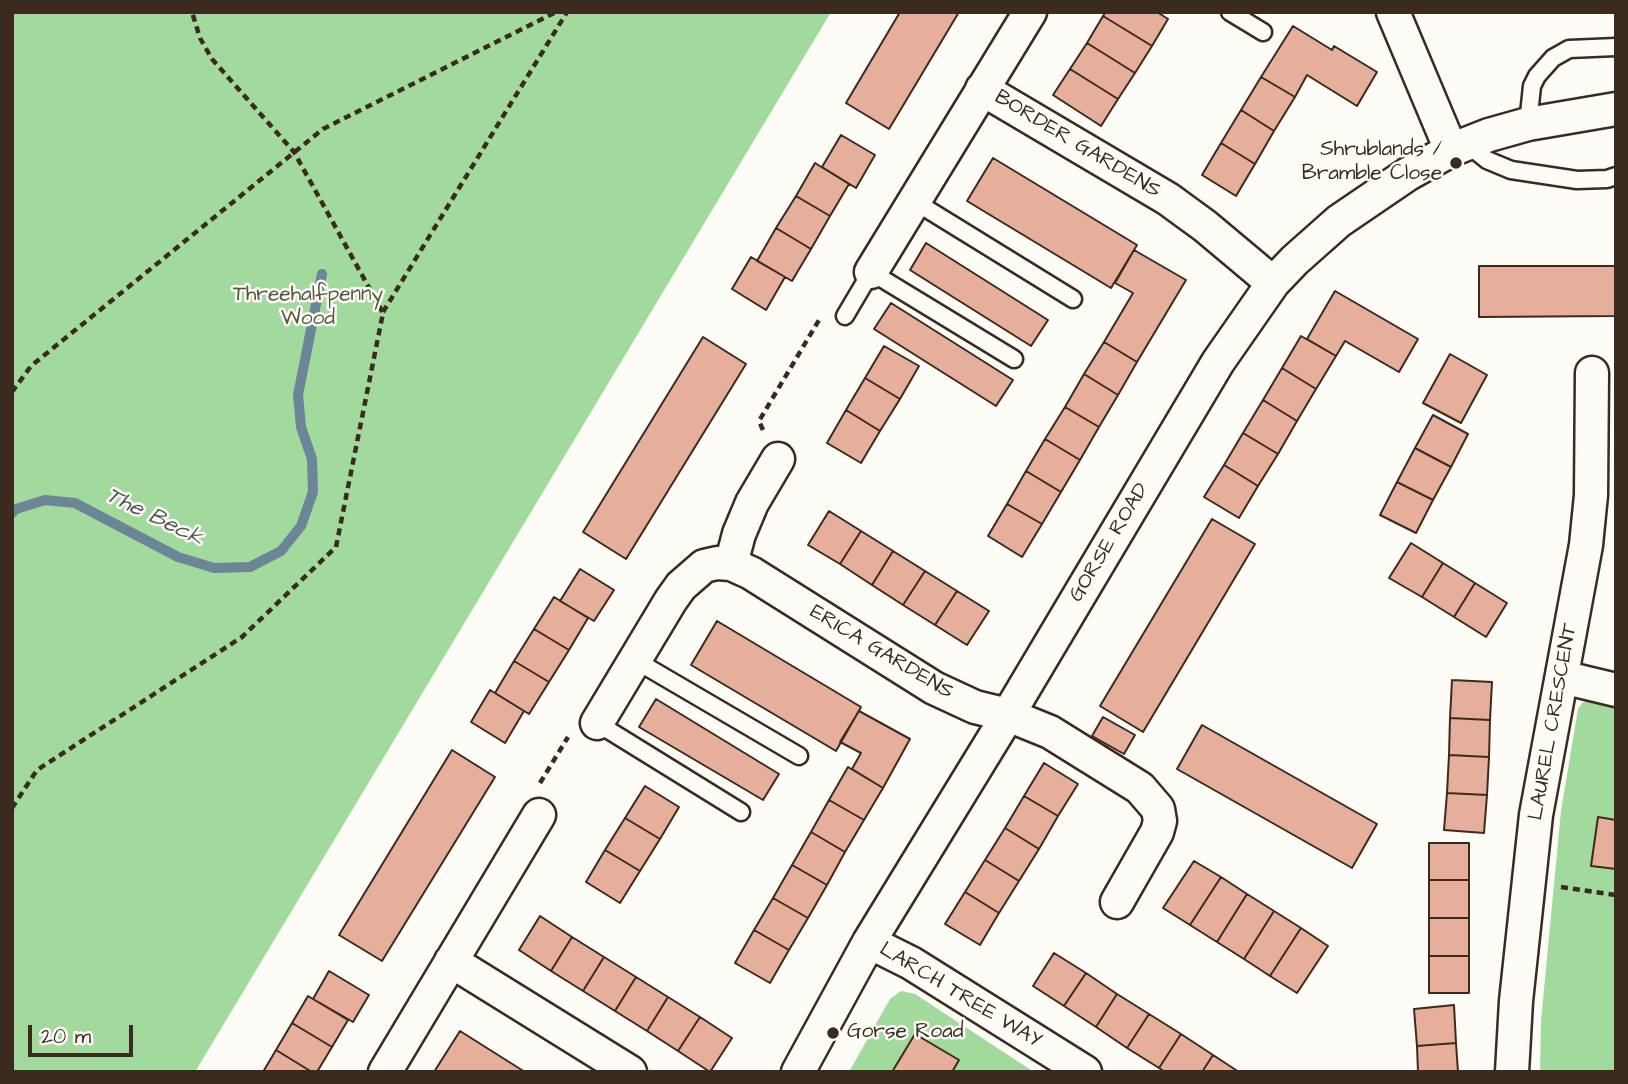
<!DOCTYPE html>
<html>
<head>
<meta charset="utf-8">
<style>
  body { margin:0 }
  #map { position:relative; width:1628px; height:1084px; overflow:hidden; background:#fdfcf7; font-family:"Architects Daughter",sans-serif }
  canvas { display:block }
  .frame { position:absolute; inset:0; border:14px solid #3b2a1e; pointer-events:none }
  .scale { position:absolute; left:28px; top:1025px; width:105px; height:32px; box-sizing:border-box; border:4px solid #3b2a1e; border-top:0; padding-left:9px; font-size:21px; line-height:24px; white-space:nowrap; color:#3b2a1e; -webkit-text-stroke:5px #fdfcf7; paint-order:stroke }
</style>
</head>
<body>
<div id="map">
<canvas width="1628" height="1084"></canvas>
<div class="frame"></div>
<div class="scale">20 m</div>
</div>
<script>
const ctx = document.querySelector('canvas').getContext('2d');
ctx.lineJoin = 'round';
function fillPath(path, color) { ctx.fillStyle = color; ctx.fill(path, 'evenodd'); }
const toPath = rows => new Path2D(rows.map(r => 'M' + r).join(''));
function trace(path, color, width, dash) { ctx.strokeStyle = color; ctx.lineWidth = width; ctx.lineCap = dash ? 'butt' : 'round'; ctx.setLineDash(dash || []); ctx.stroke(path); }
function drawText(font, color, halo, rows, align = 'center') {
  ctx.font = font + ' "Architects Daughter",sans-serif'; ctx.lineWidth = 5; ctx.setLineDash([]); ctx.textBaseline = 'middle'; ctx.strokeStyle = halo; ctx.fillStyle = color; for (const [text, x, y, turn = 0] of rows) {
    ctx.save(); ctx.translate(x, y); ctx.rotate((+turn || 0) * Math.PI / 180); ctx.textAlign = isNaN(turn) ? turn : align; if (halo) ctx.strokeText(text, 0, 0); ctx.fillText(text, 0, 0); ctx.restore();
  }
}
fillPath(toPath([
  [12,12,831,12,195,1072,12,1072],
  [1593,700,1616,705,1616,1072,1540,1072,1541,1021,1561,811,1578,709,1583,702],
  [901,991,915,994,1034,1072,849,1072,890,999]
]), '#a2d99d');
trace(toPath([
  [12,513,16,509,45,500,75,503,178,557,214,568,250,567,281,551,301,526,313,492,312,459,301,427,298,395,322,274]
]), '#6a8697', 10);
const building = toPath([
  [900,12,959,12,889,129,846,103,900,12],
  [1106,12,1157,12,1168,19,1152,46,1103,16,1106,12],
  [1103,16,1152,46,1135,73,1087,43,1103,16],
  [1293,26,1332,50,1334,46,1377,72,1357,106,1307,75,1295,97,1261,77,1293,26],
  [1087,43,1135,73,1118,99,1070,69,1087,43],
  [1070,69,1118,99,1101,126,1053,95,1070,69],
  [1261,77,1295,97,1274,131,1241,110,1261,77],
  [1241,110,1274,131,1255,164,1221,143,1241,110],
  [841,135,875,155,856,188,822,167,841,135],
  [1221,143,1255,164,1236,196,1202,175,1221,143],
  [993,158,1137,245,1111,288,967,201,993,158],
  [815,163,849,184,830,216,796,196,815,163],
  [796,196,830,216,811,249,776,228,796,196],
  [776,228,811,249,792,281,757,261,776,228],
  [926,243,1048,320,1031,346,910,270,926,243],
  [1134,250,1186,280,1137,362,1104,342,1133,293,1115,283,1134,250],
  [751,257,785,277,766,310,732,289,751,257],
  [1479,266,1616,266,1616,316,1479,317,1479,266],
  [1335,291,1418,339,1399,372,1345,341,1336,356,1307,339,1335,291],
  [891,303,1013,380,996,406,874,329,891,303],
  [1301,336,1336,356,1316,389,1282,368,1301,336],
  [703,337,746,364,626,559,583,532,703,337],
  [1104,342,1137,362,1118,395,1084,374,1104,342],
  [884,346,919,366,900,399,865,378,884,346],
  [1450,354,1487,375,1461,423,1423,403,1450,354],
  [1282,368,1316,389,1297,421,1263,400,1282,368],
  [1084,374,1118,395,1099,427,1065,407,1084,374],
  [865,378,900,399,880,431,846,410,865,378],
  [1263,400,1297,421,1278,454,1243,433,1263,400],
  [1065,407,1099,427,1080,460,1045,439,1065,407],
  [846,410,880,431,861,463,827,443,846,410],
  [1433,415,1468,434,1451,467,1415,448,1433,415],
  [1243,433,1278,454,1258,486,1224,465,1243,433],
  [1045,439,1080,460,1061,492,1026,471,1045,439],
  [1415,448,1451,467,1433,500,1397,482,1415,448],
  [1224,465,1258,486,1239,518,1204,497,1224,465],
  [1026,471,1061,492,1042,524,1007,504,1026,471],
  [1397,482,1433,500,1416,533,1380,515,1397,482],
  [1007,504,1042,524,1022,557,988,536,1007,504],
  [829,511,861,531,840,564,808,545,829,511],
  [1212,519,1255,544,1143,732,1100,706,1212,519],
  [861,531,893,551,872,585,840,564,861,531],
  [1411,543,1443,563,1422,597,1389,578,1411,543],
  [893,551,925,571,903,605,872,585,893,551],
  [1443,563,1475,583,1454,617,1422,597,1443,563],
  [580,569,614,590,594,621,560,601,580,569],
  [925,571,957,591,935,625,903,605,925,571],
  [1475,583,1507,603,1486,637,1454,617,1475,583],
  [957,591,989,611,967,645,935,625,957,591],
  [554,597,588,618,569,650,534,629,554,597],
  [717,621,861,707,836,751,691,665,717,621],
  [534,629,569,650,549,682,514,661,534,629],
  [514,661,549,682,529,714,495,693,514,661],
  [1452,680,1492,682,1490,720,1450,718,1452,680],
  [490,690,524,711,505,743,471,722,490,690],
  [656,699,779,774,763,800,639,727,656,699],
  [859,711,910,739,883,788,852,769,861,753,840,742,859,711],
  [1103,717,1135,735,1124,754,1092,736,1103,717],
  [1450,718,1490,720,1489,757,1449,755,1450,718],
  [1202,725,1377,824,1352,868,1177,769,1202,725],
  [452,750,495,777,382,961,339,935,452,750],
  [1449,755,1489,757,1487,795,1447,793,1449,755],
  [1044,763,1078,784,1058,816,1024,796,1044,763],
  [848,767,883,788,864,820,829,800,848,767],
  [645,786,679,807,660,839,625,818,645,786],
  [1447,793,1487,795,1484,833,1444,830,1447,793],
  [1024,796,1058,816,1039,849,1005,828,1024,796],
  [829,800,864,820,845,852,811,832,829,800],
  [1598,817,1616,820,1616,869,1591,866,1598,817],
  [625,818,660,839,640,871,605,850,625,818],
  [1005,828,1039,849,1019,881,985,860,1005,828],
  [811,832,845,852,827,885,792,865,811,832],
  [1429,843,1469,843,1469,880,1429,880,1429,843],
  [605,850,640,871,620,903,586,882,605,850],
  [985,860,1019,881,999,913,965,892,985,860],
  [1194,861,1221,877,1190,925,1163,908,1194,861],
  [792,865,827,885,808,918,773,898,792,865],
  [1221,877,1247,894,1217,942,1190,925,1221,877],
  [1429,880,1469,880,1469,918,1429,918,1429,880],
  [965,892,999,913,980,945,945,924,965,892],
  [1247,894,1274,911,1244,959,1217,942,1247,894],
  [773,898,808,918,789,950,754,930,773,898],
  [1274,911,1301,928,1270,976,1244,959,1274,911],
  [540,916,572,937,551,971,519,950,540,916],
  [1429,918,1469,918,1469,956,1429,956,1429,918],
  [1301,928,1328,946,1297,993,1270,976,1301,928],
  [754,930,789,950,770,983,735,963,754,930],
  [572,937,604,957,583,991,551,971,572,937],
  [1054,953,1086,973,1064,1006,1033,986,1054,953],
  [1429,956,1469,956,1469,993,1429,993,1429,956],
  [604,957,636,977,615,1011,583,991,604,957],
  [329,971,369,995,353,1022,313,999,329,971],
  [1086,973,1117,994,1096,1027,1064,1006,1086,973],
  [636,977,668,997,647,1031,615,1011,636,977],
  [1117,994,1149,1014,1127,1048,1096,1027,1117,994],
  [308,996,348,1020,332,1047,292,1023,308,996],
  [668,997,700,1017,678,1051,647,1031,668,997],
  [1454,1005,1456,1043,1417,1046,1414,1009,1454,1005],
  [1149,1014,1181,1034,1159,1068,1127,1048,1149,1014],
  [700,1017,732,1038,710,1072,678,1051,700,1017],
  [292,1023,332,1047,317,1072,312,1072,276,1050,292,1023],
  [460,1031,525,1072,434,1072,460,1031],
  [915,1034,959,1060,952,1072,892,1072,915,1034],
  [1181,1034,1213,1055,1202,1072,1165,1072,1159,1068,1181,1034],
  [1456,1043,1458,1072,1418,1072,1417,1046,1456,1043],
  [276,1050,312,1072,263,1072,276,1050],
  [1213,1055,1239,1072,1202,1072,1213,1055]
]);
fillPath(building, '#e6af9b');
trace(building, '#3b2a1e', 2);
const service = toPath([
  [1230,12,1263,32],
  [1528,124,1532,86,1537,76,1553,58,1569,49,1616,47],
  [1466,143,1487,160,1511,170,1577,180,1607,179,1616,176],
  [914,201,1073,299],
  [845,316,871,272,1014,359],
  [635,660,799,756],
  [597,723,741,812]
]);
const minor = toPath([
  [1393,12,1451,150],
  [982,89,1168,199,1205,226,1273,283],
  [871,272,1030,12],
  [731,564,751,573,934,688,975,707,1008,715,1050,732,1140,788,1158,809,1160,821,1157,832,1117,902],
  [1562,677,1616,690],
  [597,723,671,600,681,586,704,566,717,563,731,564,739,534,752,503,778,459],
  [869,942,911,963,1085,1072],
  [451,961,630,1072],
  [385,1072,539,815],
  [798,1072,869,942,1008,715,1218,362,1273,283,1295,260,1339,221,1408,174,1451,150,1489,135,1528,124,1616,109],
  [1512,1072,1516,1001,1536,815,1586,545,1591,495,1592,373]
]);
trace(service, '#3b2a1e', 21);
trace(minor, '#3b2a1e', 37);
trace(toPath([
  [383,312,567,12],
  [12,392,31,366,323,129,556,12],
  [763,430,759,421,819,320],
  [540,783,568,737],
  [12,808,37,770,242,637,336,547,383,313,294,152,212,59,200,38,192,12],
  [1561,887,1616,895]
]), '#3b2a1e', 4.5, [7, 5]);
trace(service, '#fdfcf7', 16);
trace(minor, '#fdfcf7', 32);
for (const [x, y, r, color] of [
  [1456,163,7,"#3b2a1e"],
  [833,1033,7,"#3b2a1e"]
]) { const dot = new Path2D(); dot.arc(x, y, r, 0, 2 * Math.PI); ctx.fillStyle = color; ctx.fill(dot); trace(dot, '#fdfcf7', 2.5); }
drawText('21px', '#3b2a1e', '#fdfcf7', [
  ["BORDER GARDENS",1077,145,31],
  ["GORSE ROAD",1110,543,-59],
  ["ERICA GARDENS",881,653,31],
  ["LAUREL CRESCENT",1554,722,-80],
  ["LARCH TREE WAY",960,996,31]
]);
drawText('21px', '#3b2a1e', '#fdfcf7', [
  ["Shrublands /",1442,151],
  ["Bramble Close",1442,175],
  ["Gorse Road",847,1033,"left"]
], 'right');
drawText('21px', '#55563e', '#fdfcf7', [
  ["Threehalfpenny",308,296],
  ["Wood",308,320]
]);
drawText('italic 23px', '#52585b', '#fdfcf7', [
  ["The Beck",154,518,26]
]);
</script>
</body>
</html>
